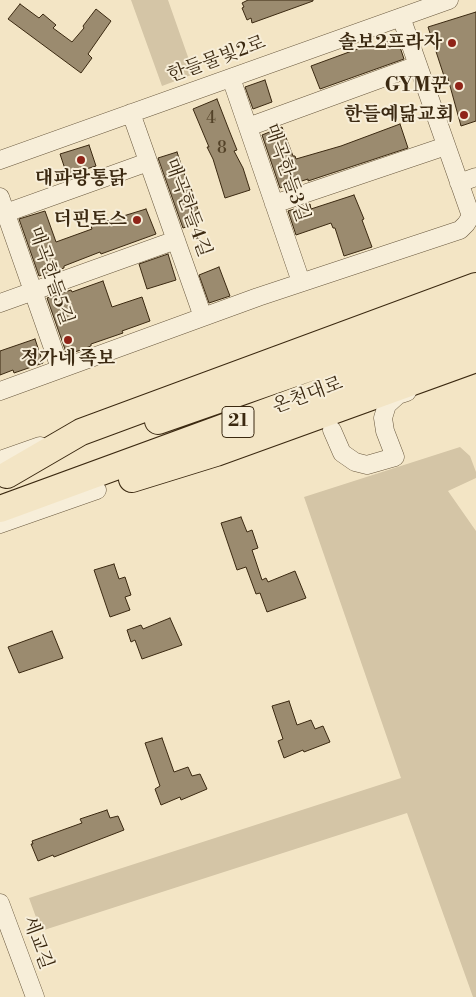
<!DOCTYPE html>
<html>
<head>
<meta charset="utf-8">
<style>
  body { margin:0 }
  canvas { display:block; background:#f3e5c5 }
</style>
</head>
<body>
<canvas width="476" height="997"></canvas>
<script>
const ctx = document.querySelector('canvas').getContext('2d');
ctx.lineJoin = 'round';
function fillPath(path, color) { ctx.fillStyle = color; ctx.fill(path, 'evenodd'); }
const toPath = rows => new Path2D(rows.map(r => 'M' + r).join(''));
function trace(path, color, width, dash) { ctx.strokeStyle = color; ctx.lineWidth = width; ctx.lineCap = dash ? 'butt' : 'round'; ctx.setLineDash(dash || []); ctx.stroke(path); }
function drawText(font, color, halo, rows, align = 'center') {
  ctx.font = font + ' "Libre Bodoni","Noto Serif KR",serif'; ctx.lineWidth = 4; ctx.setLineDash([]); ctx.textBaseline = 'middle'; ctx.strokeStyle = halo; ctx.fillStyle = color; for (const [text, x, y, turn = 0] of rows) {
    ctx.save(); ctx.translate(x, y); ctx.rotate((+turn || 0) * Math.PI / 180); ctx.textAlign = isNaN(turn) ? turn : align; if (halo) ctx.strokeText(text, 0, 0); ctx.fillText(text, 0, 0); ctx.restore();
  }
}
fillPath(toPath([
  [131,0,168,0,194,74,162,86],
  [460,447,470,456,476,472,476,478,448,491,476,531,476,997,473,997,407,813,41,931,29,898,401,778,304,497]
]), '#d4c5a6');
const building = toPath([
  [248,0,313,0,313,1,252,23,251,18,247,20,242,8,244,7,242,3,248,0],
  [20,4,39,18,43,14,56,25,53,28,72,42,84,28,83,26,96,9,111,21,88,54,92,58,81,73,8,19,20,4],
  [476,12,476,121,461,126,447,75,444,76,428,27,476,12],
  [397,38,404,59,320,89,311,66,371,44,372,47,397,38],
  [265,80,272,102,253,109,245,87,265,80],
  [217,99,229,130,237,150,234,151,243,168,250,190,225,198,213,159,207,147,209,147,193,109,217,99],
  [400,124,408,148,308,181,308,179,280,188,262,135,282,127,293,156,295,156,296,159,341,146,400,124],
  [89,145,96,166,67,175,60,154,89,145],
  [177,152,189,188,191,188,202,222,183,228,158,158,177,152],
  [354,195,364,219,362,220,372,247,344,256,335,228,333,228,331,223,296,235,288,211,310,204,311,209,354,195],
  [146,209,156,234,101,254,100,252,64,266,64,268,39,276,19,219,45,211,56,242,92,229,91,226,146,209],
  [168,254,176,280,147,289,139,264,168,254],
  [219,267,230,296,209,303,199,275,219,267],
  [103,281,112,307,142,297,150,321,122,331,123,333,91,344,91,346,67,355,47,298,71,290,72,292,103,281],
  [35,339,43,363,14,373,13,370,0,375,0,351,35,339],
  [241,517,247,532,252,530,258,548,252,550,262,580,266,578,268,582,295,571,306,598,267,612,260,593,256,594,246,567,237,570,221,523,241,517],
  [114,564,119,579,125,577,131,595,125,597,130,610,110,617,94,570,114,564],
  [170,618,182,645,142,659,135,640,131,642,127,630,141,625,143,629,170,618],
  [52,631,63,658,19,673,8,647,52,631],
  [289,701,297,725,311,720,315,729,323,726,330,742,304,752,303,750,284,758,278,741,283,739,272,706,289,701],
  [162,738,174,772,188,767,192,776,200,774,207,789,181,800,180,797,161,805,155,789,160,786,145,743,162,738],
  [107,810,110,818,118,816,124,830,54,857,53,855,38,861,31,844,33,844,32,841,82,823,80,819,107,810]
]);
fillPath(building, '#9b8b6f');
trace(building, '#3b2911', 1);
const minor = toPath([
  [231,78,301,282],
  [131,113,203,317],
  [248,127,418,65],
  [0,160,449,0],
  [459,183,476,177],
  [0,197,60,368],
  [274,204,446,146],
  [0,215,148,162],
  [0,303,176,240],
  [0,391,258,297,460,230,466,224,471,216,401,17],
  [332,430,342,453,355,462,367,465,395,457,385,431,383,418,387,405,398,395,407,392],
  [0,460,40,446],
  [0,524,97,490],
  [0,903,35,997]
]);
const highway = toPath([
  [158,421,476,310],
  [7,475,81,432,476,286],
  [132,479,216,453,476,359],
  [0,509,476,335]
]);
trace(minor, '#69583e', 19);
trace(highway, '#3b2911', 28);
trace(minor, '#f7eed9', 18);
trace(highway, '#f3e5c5', 26);
for (const [x, y, r, color] of [
  [452,43,5,"#8f2418"],
  [459,86,5,"#8f2418"],
  [464,115,5,"#8f2418"],
  [81,160,5,"#8f2418"],
  [137,220,5,"#8f2418"],
  [68,340,5,"#8f2418"]
]) { const dot = new Path2D(); dot.arc(x, y, r, 0, 2 * Math.PI); ctx.fillStyle = color; ctx.fill(dot); trace(dot, '#f7eed9', 2); }
drawText('16px', '#534228', null, [
  ["4",211,119],
  ["8",222,149]
]);
for (const [x, y, w] of [
  [238,422,32]
]) { const box = new Path2D(); box.roundRect(x - w / 2, y - 15.5, w, 31, 4); ctx.fillStyle = '#f7eed9'; ctx.fill(box); trace(box, '#3b2911', 1); }
drawText('bold 18px', '#3b2911', null, [
  ["21",238,422]
]);
drawText('bold 19px', '#3b2911', '#f7eed9', [
  ["솔보2프라자",442,43],
  ["GYM꾼",449,86],
  ["한들예닮교회",454,115],
  ["대파랑통닭",81,179,"center"],
  ["더핀토스",127,220],
  ["정가네 족보",68,359,"center"]
], 'right');
drawText('19px', '#3b2911', '#f7eed9', [
  ["한들물빛2로",217,60,-20],
  ["매곡한들3길",286,173,71],
  ["매곡한들4길",187,208,70],
  ["매곡한들5길",50,276,71],
  ["온천대로",308,396,-20],
  ["세교길",37,943,70]
]);
</script>
</body>
</html>
